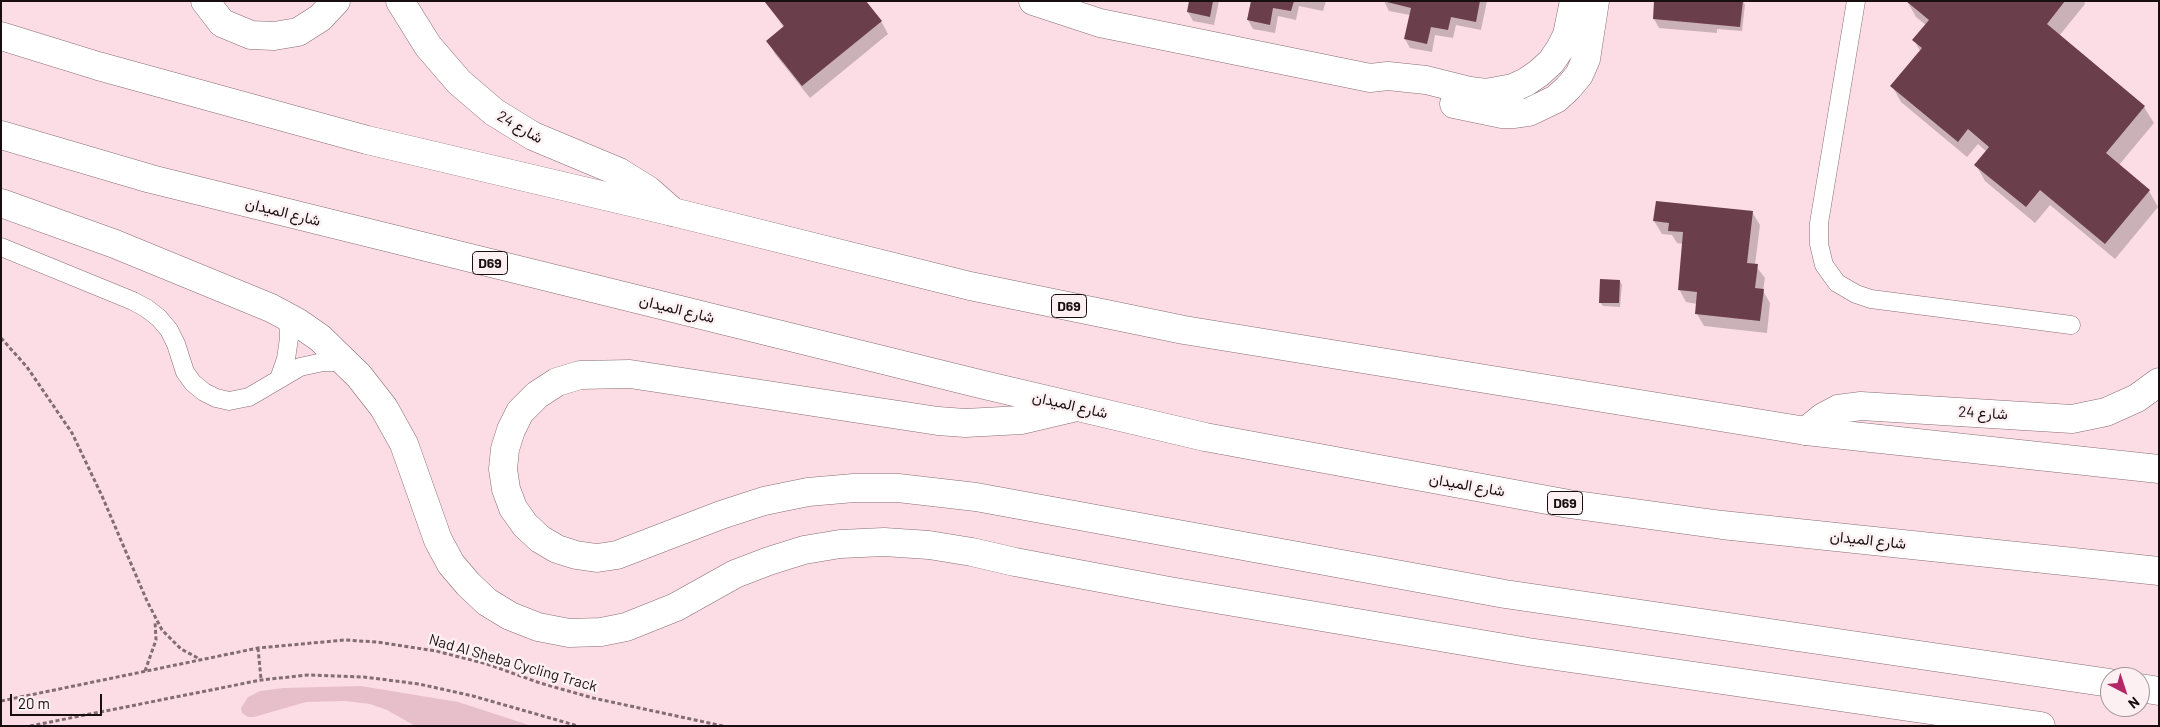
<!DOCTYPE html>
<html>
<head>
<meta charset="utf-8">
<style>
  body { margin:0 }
  #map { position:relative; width:2160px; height:727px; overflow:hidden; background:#fddde5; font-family:Barlow,sans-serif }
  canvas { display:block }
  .frame { position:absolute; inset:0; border:2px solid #180e11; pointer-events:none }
  .north { position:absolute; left:2100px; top:667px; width:50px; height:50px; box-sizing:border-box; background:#fdf0f3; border:1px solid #a19699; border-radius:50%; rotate:140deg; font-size:14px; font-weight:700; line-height:20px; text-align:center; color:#180e11 }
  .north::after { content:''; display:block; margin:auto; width:18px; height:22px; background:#b32864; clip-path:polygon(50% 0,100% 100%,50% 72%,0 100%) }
  .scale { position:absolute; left:10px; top:694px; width:92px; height:22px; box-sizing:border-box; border:2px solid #180e11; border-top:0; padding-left:6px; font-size:15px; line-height:18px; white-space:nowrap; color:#180e11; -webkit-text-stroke:4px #fdf0f3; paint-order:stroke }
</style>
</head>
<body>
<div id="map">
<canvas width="2160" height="727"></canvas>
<div class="frame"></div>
<div class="north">N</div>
<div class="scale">20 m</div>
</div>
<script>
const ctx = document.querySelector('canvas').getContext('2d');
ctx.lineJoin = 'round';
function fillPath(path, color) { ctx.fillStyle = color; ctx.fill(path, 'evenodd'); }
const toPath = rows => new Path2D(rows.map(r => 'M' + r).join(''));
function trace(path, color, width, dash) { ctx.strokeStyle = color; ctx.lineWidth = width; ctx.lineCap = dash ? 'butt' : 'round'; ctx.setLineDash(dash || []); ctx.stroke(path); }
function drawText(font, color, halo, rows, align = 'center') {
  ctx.font = font + ' Barlow,Vazirmatn,sans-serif'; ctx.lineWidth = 5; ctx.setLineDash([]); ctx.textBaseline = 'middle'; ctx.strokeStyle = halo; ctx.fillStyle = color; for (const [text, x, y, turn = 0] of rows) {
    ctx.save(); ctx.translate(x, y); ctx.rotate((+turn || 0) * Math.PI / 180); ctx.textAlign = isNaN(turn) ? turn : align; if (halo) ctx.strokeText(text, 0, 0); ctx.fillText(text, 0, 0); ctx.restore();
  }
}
fillPath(toPath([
  [361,686,458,702,532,726,415,726,387,710,370,704,345,701,306,702,254,717,248,717,242,713,241,708,248,697,260,691,283,688]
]), '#e7bfca');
fillPath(toPath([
  [765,1,881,21,888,34,810,98,775,54,768,41,784,28],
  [1190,1,1219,1,1214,25,1193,21,1188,12],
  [1252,1,1326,1,1323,11,1299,6,1296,20,1278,16,1275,33,1253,29,1248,20],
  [1384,1,1487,1,1481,30,1456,25,1453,38,1435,35,1432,52,1410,48,1405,39,1410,15,1389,11],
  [1656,1,1743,1,1745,5,1742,31,1717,29,1717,33,1659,28,1654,19],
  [1907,1,2084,1,2085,4,2059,36,2144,107,2154,123,2119,165,2149,191,2158,207,2115,259,2050,205,2035,223,1985,181,1976,165,1987,152,1978,144,1967,157,1901,102,1892,86,1920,51,1914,40,1926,25,1916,17],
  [1752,212,1760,225,1755,265,1765,278,1763,291,1770,303,1767,333,1704,326,1697,314,1697,304,1686,302,1679,289,1683,244,1677,243,1672,235,1662,234,1654,221],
  [1620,281,1622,285,1620,307,1603,306,1600,302]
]), '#0003');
fillPath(toPath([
  [764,1,866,1,882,21,802,86,766,41,784,26],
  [1189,1,1213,1,1210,17,1187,12],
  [1251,1,1294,1,1291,11,1273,8,1270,25,1247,20],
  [1383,1,1480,1,1476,22,1451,17,1448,30,1431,27,1427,44,1404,39,1411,8],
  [1654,1,1743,1,1740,27,1653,19],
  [1906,1,2065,1,2047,24,2145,106,2106,153,2150,190,2105,244,2040,190,2026,207,1974,165,1989,147,1968,129,1958,142,1890,86,1922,48,1912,40,1929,20],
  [1656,201,1753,211,1747,263,1758,264,1755,288,1764,289,1760,321,1695,314,1697,292,1678,290,1683,232,1668,231,1669,223,1653,221],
  [1600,279,1620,280,1619,303,1599,303]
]), '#6b3e4c');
const service = toPath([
  [1856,1,1819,223,1819,244,1824,265,1837,283,1856,294,1871,299,2071,325],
  [1,247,133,301,146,308,159,318,169,330,176,344,185,372,193,383,204,392,216,398,229,401,249,397,300,367,323,362,346,362],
  [279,379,286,359,289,338,288,317]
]);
const minor = toPath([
  [1033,1,1100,23,1370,78,1388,76,1426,80,1470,91,1486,93,1513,88,1526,82,1539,73,1551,62,1560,49,1567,35,1574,1],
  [1454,104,1502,114,1515,114,1529,112,1556,99,1568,88,1579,75,1586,59,1595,1]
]);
const tertiary = toPath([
  [205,1,222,23,251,35,274,36,298,32,320,18,336,1],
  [400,1,428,46,459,82,494,112,533,136,619,172,648,190,673,212],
  [1806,431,1823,417,1838,409,1861,406,2072,419,2106,412,2137,398,2159,382]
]);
const primary = toPath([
  [1,36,98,66,367,140,673,212,970,286,1184,330,1806,431,2159,469],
  [1,135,151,179,980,384,1205,437,1569,504,1722,525,2159,571],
  [1,203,115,244,271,308,297,322,320,338,359,376,384,408,404,444,438,540,451,564,468,584,487,602,510,616,538,627,569,633,601,632,626,627,676,607,735,574,769,561,804,550,840,544,884,542,929,545,972,552,1015,562,1169,591,1528,652,2041,726],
  [1077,407,1022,420,965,423,938,421,630,374,580,375,557,382,537,395,520,412,511,430,505,449,503,469,506,489,513,508,525,525,540,539,557,549,576,555,597,558,617,555,721,515,764,501,808,492,854,488,898,488,976,497,1505,594,2110,683],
  [2140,688,2159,691]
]);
trace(service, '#886c74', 19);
trace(minor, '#886c74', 29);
trace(tertiary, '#886c74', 29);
trace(primary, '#886c74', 29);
trace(toPath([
  [1,338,27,367,72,433,102,496,147,601,162,630,181,649,198,658],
  [258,648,261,679],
  [145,671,156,640,155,621],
  [1,701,258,648,345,640,377,642,436,651,487,664,540,683,593,698,723,726],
  [30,726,261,680,308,675,364,677,419,684,473,696,578,726]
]), '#816d72', 3, [4, 2.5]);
trace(service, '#fff', 18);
trace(minor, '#fff', 28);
trace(tertiary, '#fff', 28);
trace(primary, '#fff', 28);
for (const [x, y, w] of [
  [490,263,35],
  [1069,306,35],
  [1565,503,35]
]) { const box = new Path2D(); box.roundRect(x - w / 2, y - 11.5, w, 23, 4); ctx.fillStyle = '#fdf0f3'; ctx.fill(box); trace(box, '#180e11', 1); }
drawText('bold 14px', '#180e11', null, [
  ["D69",490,263],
  ["D69",1069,306],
  ["D69",1565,503]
]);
drawText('15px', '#180e11', '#fdf0f3', [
  ["شارع 24",520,127,30],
  ["شارع الميدان",283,212,14],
  ["شارع الميدان",677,309,14],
  ["شارع الميدان",1070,405,13],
  ["شارع 24",1983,413,3],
  ["شارع الميدان",1467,485,10],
  ["شارع الميدان",1868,540,6],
  ["Nad Al Sheba Cycling Track",513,663,16]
]);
</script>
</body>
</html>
